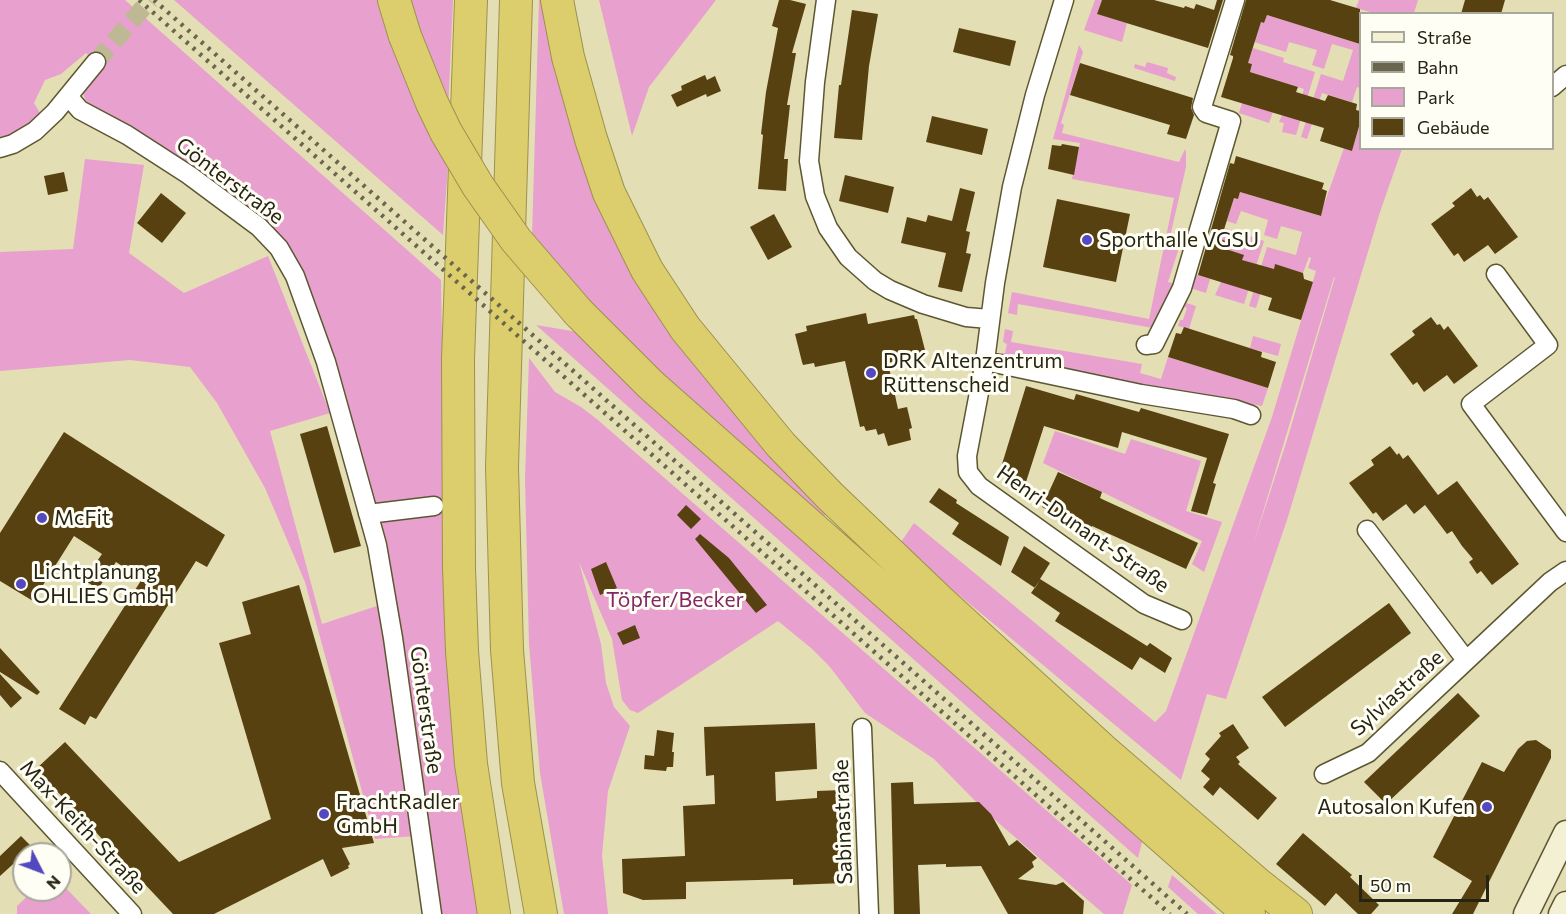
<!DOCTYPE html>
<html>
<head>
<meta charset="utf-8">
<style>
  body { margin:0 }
  #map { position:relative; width:1566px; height:914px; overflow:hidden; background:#e4deb4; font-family:Commissioner,sans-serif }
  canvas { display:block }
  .legend { position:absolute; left:1359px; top:12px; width:195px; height:138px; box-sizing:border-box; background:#fffef5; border:2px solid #a8a79b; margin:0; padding:8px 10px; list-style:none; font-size:18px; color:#262414 }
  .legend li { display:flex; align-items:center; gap:12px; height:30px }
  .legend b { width:30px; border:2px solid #a8a79b }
  .north { position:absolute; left:12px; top:842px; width:60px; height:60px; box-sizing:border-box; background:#fffef5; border:2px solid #a8a79b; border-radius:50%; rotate:132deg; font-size:16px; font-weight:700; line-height:24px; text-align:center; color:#262414 }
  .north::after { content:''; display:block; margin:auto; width:21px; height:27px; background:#5348c0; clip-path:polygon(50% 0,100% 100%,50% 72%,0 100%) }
  .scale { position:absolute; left:1359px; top:875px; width:130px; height:27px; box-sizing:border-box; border:3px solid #262414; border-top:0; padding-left:8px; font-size:18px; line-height:21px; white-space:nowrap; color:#262414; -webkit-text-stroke:4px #fffef5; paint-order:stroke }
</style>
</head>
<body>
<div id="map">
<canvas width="1566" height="914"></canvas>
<ul class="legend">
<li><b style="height:8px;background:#f4f0d3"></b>Straße</li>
<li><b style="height:8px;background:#69664d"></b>Bahn</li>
<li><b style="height:16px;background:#e8a0ce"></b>Park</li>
<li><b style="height:16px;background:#584111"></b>Gebäude</li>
</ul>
<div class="north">N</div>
<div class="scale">50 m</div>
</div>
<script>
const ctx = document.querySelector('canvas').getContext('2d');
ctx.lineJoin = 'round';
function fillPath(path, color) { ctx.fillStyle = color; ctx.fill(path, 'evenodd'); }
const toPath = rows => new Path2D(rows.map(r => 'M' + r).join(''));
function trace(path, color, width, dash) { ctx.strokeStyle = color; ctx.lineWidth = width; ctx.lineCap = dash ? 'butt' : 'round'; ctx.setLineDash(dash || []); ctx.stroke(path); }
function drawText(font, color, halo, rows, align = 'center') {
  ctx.font = font + ' Commissioner,sans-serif'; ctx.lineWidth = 6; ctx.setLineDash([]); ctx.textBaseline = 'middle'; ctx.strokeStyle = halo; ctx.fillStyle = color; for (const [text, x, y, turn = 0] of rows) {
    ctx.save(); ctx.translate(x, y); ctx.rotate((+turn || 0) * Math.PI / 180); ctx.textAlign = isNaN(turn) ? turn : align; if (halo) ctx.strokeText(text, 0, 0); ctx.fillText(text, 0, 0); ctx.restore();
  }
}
fillPath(toPath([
  [0,0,125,0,441,280,447,655,458,785,483,914,438,914,381,538,281,242,86,101,82,90,102,67,86,53,61,74,45,80,34,103,40,113,32,122,4,138,0,139],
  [174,0,381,0,448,165,443,235],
  [406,0,453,0,448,113],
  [539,0,552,0,613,229,637,284,671,336,738,414,828,513,818,521,590,311,532,236],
  [599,0,716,0,649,87,632,136],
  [1095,0,1102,0,1097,14,1127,23,1122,42,1084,30],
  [1359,0,1418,0,1414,13,1374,13,1356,8],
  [1267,15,1360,44,1360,88,1357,87,1352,102,1322,93,1307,139,1301,137,1321,74,1343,81,1353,50,1332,44,1324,69,1312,65,1317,50,1289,42,1286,52,1254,42,1261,22,1264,23],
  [1079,45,1083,52,1061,123,1064,125,1062,133,1179,162,1185,149,1186,153,1186,167,1169,241,1170,246,1178,251,1168,282,1176,284,1153,328,1018,304,1017,315,1008,313,1012,292,1149,319,1174,198,1072,179,1080,143,1053,139],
  [1253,48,1284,58,1283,62,1315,72,1296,135,1282,132,1284,123,1279,122,1282,115,1295,119,1304,89,1250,72,1252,64,1248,63],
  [1147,62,1168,68,1167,73,1176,77,1175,81,1134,68,1135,64,1145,67],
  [1242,103,1273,112,1269,123,1239,113],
  [1360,124,1360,148,1402,149,1380,212,1287,520,1226,699,1207,694,1181,780,899,545,914,523,1155,722,1166,711,1272,417,1316,271,1308,268,1311,258,1309,257,1303,273,1275,265,1273,273,1267,272,1256,308,1249,306,1267,247,1296,255,1302,232,1281,226,1277,239,1264,235,1268,220,1241,211,1236,224,1227,221,1234,198,1238,199,1240,192,1320,216,1344,148,1352,151],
  [1335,277,1287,440,1253,545,1334,277],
  [85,159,144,165,129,253,184,293,268,256,330,413,270,431,322,624,383,604,416,836,375,839,305,582,265,488,217,403,190,367,130,360,0,371,0,252,73,249],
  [1225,228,1264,241,1244,304,1215,295,1221,282,1251,263,1242,260,1243,255,1223,248,1225,241,1221,239],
  [1194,274,1210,279,1206,293,1190,288],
  [1186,303,1196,306,1189,329,1178,326,1180,320,1183,320,1187,308,1184,307],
  [536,325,578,332,1143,838,1138,858],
  [1005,329,1013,331,1011,342,1142,364,1140,373,1161,379,1168,357,1268,388,1262,406,1000,360,1001,353,1005,353,1007,344,1003,342],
  [1253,336,1281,344,1278,356,1250,348],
  [529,358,555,392,581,407,598,420,1132,885,1123,914,1104,914,987,813,934,759,865,713,830,667,811,648,778,621,638,713,630,710,622,700,612,639,579,562,601,644,606,683,614,707,630,726,608,791,602,855,608,914,564,914,540,773,529,644,525,479],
  [1055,431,1125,454,1131,439,1201,461,1186,511,1222,522,1204,572,1192,564,1202,541,1043,463],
  [1172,875,1217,914,1198,914,1168,887],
  [60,882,91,914,17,914,17,906,34,890,60,890]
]), '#e8a0ce');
fillPath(toPath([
  [779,0,790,0,806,4,792,53,796,53,787,105,790,105,784,159,788,159,786,191,758,189,763,135,761,134,766,92,778,28,772,26],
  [1102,0,1154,0,1184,8,1185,6,1194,9,1196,4,1214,10,1217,0,1223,0,1208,48,1097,14],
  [1246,0,1330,0,1360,9,1360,44,1267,15,1264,23,1261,22,1248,63,1252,64,1250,72,1298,87,1296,92,1325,101,1328,95,1357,104,1356,110,1360,111,1360,123,1352,151,1320,141,1324,128,1221,97,1233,58,1233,56,1230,55],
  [1465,0,1505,0,1501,14,1461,14],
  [852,10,878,14,869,66,862,140,834,138,839,85,841,85],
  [959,28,1016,41,1010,66,953,52],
  [1080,63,1193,98,1191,108,1194,115,1186,139,1167,134,1170,125,1070,95],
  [705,75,707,80,715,76,721,91,707,97,706,94,677,107,671,95,682,90,681,86],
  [932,116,988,129,982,155,926,142],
  [1062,144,1079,147,1074,175,1048,169,1052,145,1061,146],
  [1236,156,1324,183,1322,189,1327,191,1321,216,1240,192,1238,199,1234,198,1221,239,1225,241,1223,248,1244,255,1242,260,1274,269,1275,264,1303,273,1304,279,1313,282,1301,320,1268,310,1272,298,1198,275,1230,163,1234,164],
  [64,172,68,191,48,195,44,176],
  [845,175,894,187,888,213,839,201],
  [960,188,975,192,966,231,970,232,966,253,971,254,962,292,938,287,946,253,901,243,907,217,926,222,928,215,952,221],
  [1471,188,1477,197,1480,195,1484,200,1488,197,1518,237,1495,254,1488,245,1464,262,1458,253,1454,256,1431,224,1455,206,1452,203],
  [161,193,186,213,162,243,137,223],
  [1057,199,1130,214,1116,282,1043,267],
  [774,214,792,247,768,260,750,227],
  [866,313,868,324,914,315,915,319,917,319,925,350,921,351,922,355,888,363,898,409,907,407,912,428,909,429,911,440,888,446,884,433,878,435,876,429,866,431,864,426,860,427,845,361,815,367,814,363,803,365,802,362,795,334,807,331,806,326],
  [1431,317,1437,325,1440,324,1444,330,1448,326,1478,366,1454,384,1447,375,1424,392,1417,382,1413,385,1390,354,1415,335,1412,331],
  [1184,327,1262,352,1261,357,1276,362,1268,388,1168,357,1176,333,1181,334],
  [1026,386,1074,400,1076,394,1139,412,1141,408,1229,434,1213,483,1216,484,1207,515,1191,511,1207,458,1122,432,1118,448,1044,426,1026,482,999,474],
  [327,426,361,546,334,553,300,434],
  [64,432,225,535,207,567,196,561,96,719,90,716,85,725,59,709,142,579,116,562,98,589,84,580,102,554,74,536,33,601,0,581,0,533],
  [1390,446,1397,455,1399,453,1403,459,1408,455,1438,495,1457,481,1519,564,1492,585,1481,571,1477,574,1469,562,1473,559,1462,546,1452,531,1447,534,1425,505,1414,514,1406,504,1383,521,1376,512,1373,514,1349,483,1374,465,1371,460],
  [1058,472,1102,492,1100,498,1104,500,1198,543,1186,569,1092,526,1090,530,1042,507],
  [939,488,957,500,956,503,1009,537,1001,566,952,534,959,523,929,502],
  [686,505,701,519,691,529,677,515],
  [700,534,729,558,767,605,756,613,695,539],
  [1024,546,1050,563,1040,579,1147,646,1150,643,1172,658,1165,673,1140,657,1132,670,1055,621,1060,613,1031,593,1040,580,1035,588,1011,572],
  [606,562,617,588,600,595,591,569],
  [299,585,374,843,342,848,350,864,348,866,349,868,331,877,323,859,214,914,173,914,36,769,65,742,179,862,271,819,219,643,251,634,242,602],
  [1389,603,1411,633,1285,727,1262,697],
  [635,625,640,638,623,645,617,633],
  [0,648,40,692,37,695,0,672],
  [0,674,22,698,11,708,0,695],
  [1458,693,1480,716,1386,804,1364,782],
  [815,723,817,769,775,772,776,801,817,798,817,791,842,790,844,883,793,885,793,879,686,882,686,899,643,900,623,893,622,859,685,856,683,806,715,804,714,775,706,776,704,727],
  [1233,724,1249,748,1236,757,1240,762,1238,764,1277,798,1258,820,1220,787,1213,796,1203,787,1210,779,1201,771,1210,759,1205,754,1221,736,1219,733],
  [657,730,674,733,672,752,674,752,673,767,667,767,666,771,644,769,645,755,654,756],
  [1536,740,1551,750,1551,758,1473,914,1452,914,1472,881,1433,857,1482,762,1504,772,1518,749,1527,741],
  [913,782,914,804,979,802,991,814,1009,846,1017,840,1037,858,1032,862,1034,867,1018,879,1056,885,1063,882,1084,901,1083,914,1008,914,981,866,946,867,946,864,918,865,920,914,894,914,891,783],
  [1303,833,1352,875,1350,877,1379,905,1371,914,1358,914,1336,893,1325,906,1276,864],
  [21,836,32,847,0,876,0,856]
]), '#584111');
trace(toPath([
  [96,62,150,0]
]), '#beb994', 18, [18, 9]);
const minor = toPath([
  [826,0,815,82,809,161,815,196,828,228,848,257,875,281,890,290,923,304,966,317,989,319],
  [1064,0,1035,95,1012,187,995,283,985,361,967,456,968,472,979,486,1144,604,1182,620],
  [1552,87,1566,75],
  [68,96,80,110,127,135,189,175,259,227,279,248,295,276,326,362,377,545,393,638,432,914],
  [0,148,13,144,35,131,55,112,96,62],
  [1496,274,1548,345,1471,404,1566,532],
  [1146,345,1154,344,1182,288,1231,121,1206,113,1202,107,1235,0],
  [985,361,1141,394,1234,409,1251,415],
  [368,514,434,506],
  [1367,530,1466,660],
  [862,728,869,914],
  [0,771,132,914],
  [1324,774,1368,753,1550,582,1566,571]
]);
const secondary = toPath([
  [1526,914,1566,833],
  [1561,914,1566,904]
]);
const motorway = toPath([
  [394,0,405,36],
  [471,0,458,359,459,568,462,651,471,764,494,914],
  [516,0,502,467,507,650,518,783,541,914],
  [557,0,568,57,591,139,609,193,647,270,685,328,781,445,830,496,940,601,1103,750,1258,884,1296,914],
  [578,312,651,385,1249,914]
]);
trace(minor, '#5c5731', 21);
trace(secondary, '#5c5731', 27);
trace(motorway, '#9c924d', 34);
trace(minor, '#fff', 18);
trace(secondary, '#f4f0d3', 24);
trace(motorway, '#dcce6c', 32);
trace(toPath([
  [139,0,1170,914],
  [154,0,1187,914]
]), '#69664d', 4.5, [3, 6]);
const motorwayBridge = toPath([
  [405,36,432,103,446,132,478,186,516,240,578,312]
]);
trace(motorwayBridge, '#9c924d', 34, []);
trace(motorwayBridge, '#dcce6c', 32);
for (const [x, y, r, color] of [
  [1087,240,6,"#5348c0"],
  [871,373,6,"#5348c0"],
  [42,518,6,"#5348c0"],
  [21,584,6,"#5348c0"],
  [1487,807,6,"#5348c0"],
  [324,814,6,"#5348c0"]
]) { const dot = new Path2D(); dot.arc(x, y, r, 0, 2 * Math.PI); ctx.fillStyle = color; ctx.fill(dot); trace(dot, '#fffef5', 2); }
drawText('21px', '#262414', '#fffef5', [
  ["Gönterstraße",230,181,37],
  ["Henri-Dunant-Straße",1083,529,35],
  ["Sylviastraße",1397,693,-42],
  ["Gönterstraße",426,710,82],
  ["Sabinastraße",843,822,-92],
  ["Max-Keith-Straße",83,827,47]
]);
drawText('21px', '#262414', '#fffef5', [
  ["Sporthalle VGSU",1099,240],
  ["DRK Altenzentrum",883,361],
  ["Rüttenscheid",883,385],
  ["McFit",54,518],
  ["Lichtplanung",33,572],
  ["OHLIES GmbH",33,596],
  ["FrachtRadler",336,802],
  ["GmbH",336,826],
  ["Autosalon Kufen",1475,807,"right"]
], 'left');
drawText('21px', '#832769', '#fffef5', [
  ["Töpfer/Becker",675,600]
]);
</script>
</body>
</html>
